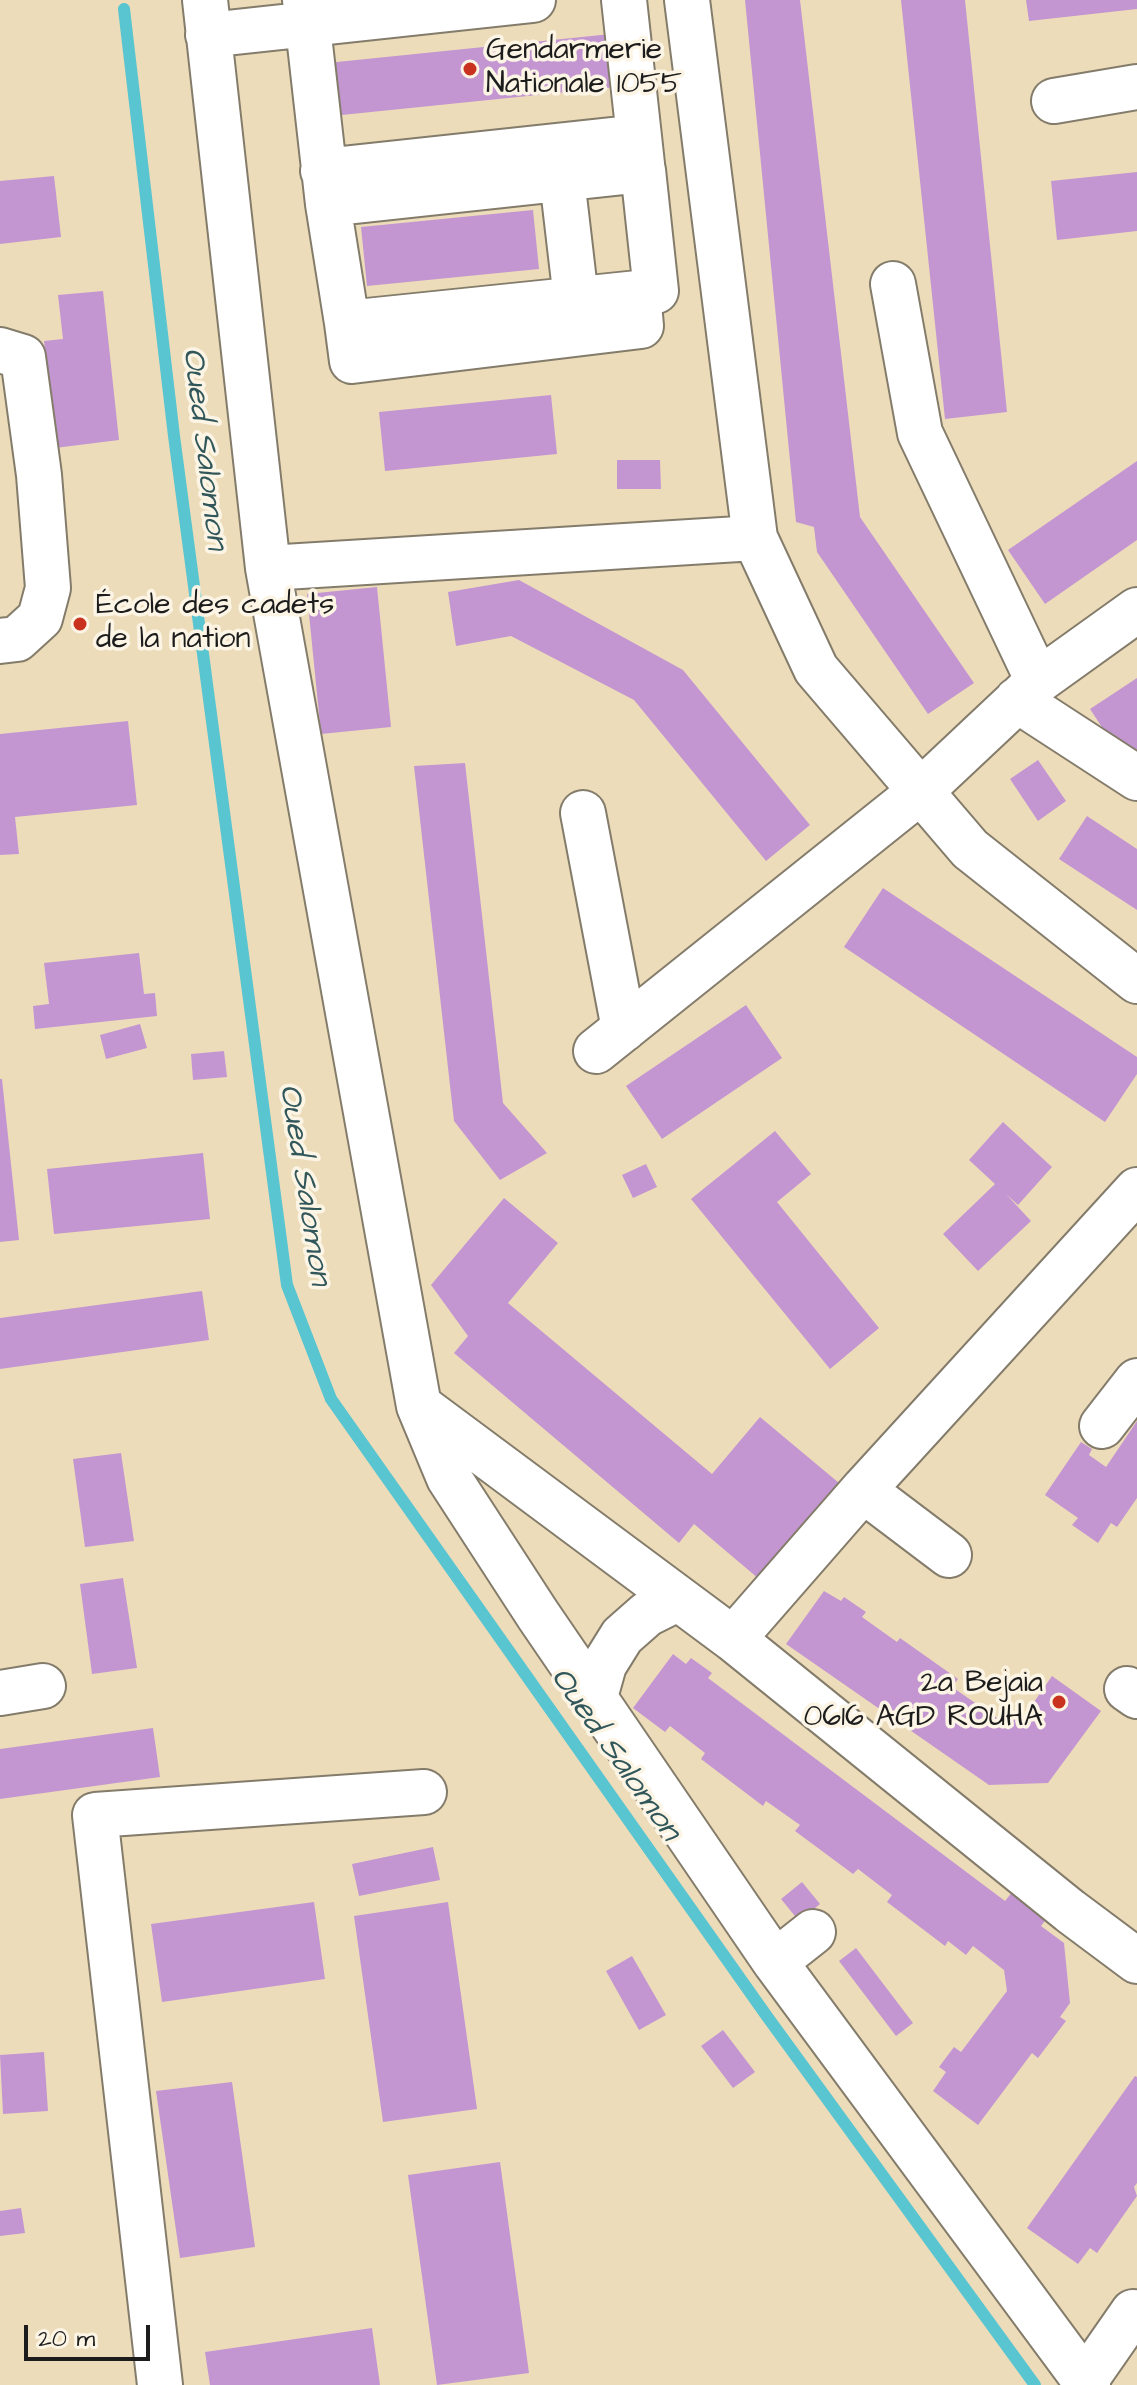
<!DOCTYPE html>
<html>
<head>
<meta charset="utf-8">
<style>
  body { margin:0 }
  #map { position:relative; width:1137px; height:2385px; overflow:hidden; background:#eddcba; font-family:"Architects Daughter",sans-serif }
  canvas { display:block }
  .scale { position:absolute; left:24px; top:2325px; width:126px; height:36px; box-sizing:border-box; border:4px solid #1c1c1c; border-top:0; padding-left:10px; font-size:24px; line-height:28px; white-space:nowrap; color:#1c1c1c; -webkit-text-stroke:6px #fcf5e5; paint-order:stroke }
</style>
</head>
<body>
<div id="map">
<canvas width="1137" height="2385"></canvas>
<div class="scale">20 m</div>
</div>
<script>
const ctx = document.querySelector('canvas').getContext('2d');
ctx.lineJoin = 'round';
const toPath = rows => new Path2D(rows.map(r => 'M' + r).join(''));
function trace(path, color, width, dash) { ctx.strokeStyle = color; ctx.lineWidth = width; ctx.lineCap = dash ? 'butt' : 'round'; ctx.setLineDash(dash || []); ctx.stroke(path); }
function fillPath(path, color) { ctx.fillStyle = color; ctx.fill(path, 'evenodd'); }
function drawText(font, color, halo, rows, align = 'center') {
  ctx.font = font + ' "Architects Daughter",sans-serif'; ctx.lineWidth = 7; ctx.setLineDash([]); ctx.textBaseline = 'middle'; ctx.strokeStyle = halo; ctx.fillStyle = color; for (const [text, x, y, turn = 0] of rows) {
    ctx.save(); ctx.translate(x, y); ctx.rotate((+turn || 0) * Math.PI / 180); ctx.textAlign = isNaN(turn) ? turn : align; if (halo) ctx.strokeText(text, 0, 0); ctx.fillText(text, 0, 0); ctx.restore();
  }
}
trace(toPath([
  [124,9,174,436,287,1285,331,1399,766,2015,1035,2385]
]), '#58c5d0', 12);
fillPath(toPath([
  [745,0,800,0,860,517,974,683,928,714,817,552,814,527,796,522],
  [901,0,965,0,1007,412,945,419],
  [1026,0,1137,0,1137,9,1029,21],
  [611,34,616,87,332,116,327,63],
  [1137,172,1137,231,1057,240,1051,181],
  [54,176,61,237,0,244,0,181],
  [533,210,539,269,367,286,361,227],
  [103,291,119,440,55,448,44,341,63,339,58,295],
  [551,395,557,454,385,471,379,412],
  [617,460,660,460,661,489,617,489],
  [1137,461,1137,540,1045,604,1008,550],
  [519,580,683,670,810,825,766,861,634,700,511,636,456,646,448,592],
  [377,587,391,727,321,734,307,594],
  [1137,678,1137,749,1123,759,1090,709],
  [128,721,137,805,15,817,19,854,0,855,0,734],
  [1038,760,1066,801,1038,821,1010,779],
  [465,763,503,1103,547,1153,500,1180,454,1121,414,766],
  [1087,816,1137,849,1137,910,1059,859],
  [883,888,1137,1057,1137,1074,1105,1122,844,947],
  [139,953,144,994,155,993,157,1016,35,1029,33,1006,49,1004,44,963],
  [746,1005,782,1058,662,1139,626,1086],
  [140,1024,147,1048,106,1059,100,1035],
  [224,1051,227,1077,193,1080,191,1054],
  [0,1079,2,1079,19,1240,0,1242],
  [1003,1122,1052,1167,1018,1205,1006,1194,1031,1221,978,1271,943,1234,995,1184,969,1160],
  [775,1131,811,1174,777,1202,879,1328,830,1369,691,1199],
  [203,1153,210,1219,54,1234,47,1169],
  [646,1164,657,1187,633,1198,622,1175],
  [504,1198,558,1243,508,1303,712,1474,760,1417,839,1483,759,1579,694,1524,679,1543,454,1353,468,1336,431,1285],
  [202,1291,209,1340,0,1369,0,1318],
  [1137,1421,1137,1498,1117,1527,1111,1523,1098,1543,1072,1525,1078,1518,1045,1495,1081,1442,1092,1449,1089,1455,1106,1467],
  [121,1453,134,1541,85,1547,73,1459],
  [123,1578,137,1668,92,1674,80,1584],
  [824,1591,841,1601,844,1597,866,1612,862,1617,897,1642,900,1638,958,1679,952,1687,997,1718,1023,1718,1052,1676,1101,1711,1048,1783,989,1785,786,1644],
  [673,1654,686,1664,691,1658,712,1673,708,1678,1005,1901,1013,1891,1048,1917,1041,1926,1064,1943,1070,2003,1060,2017,1066,2021,1038,2058,1032,2053,978,2125,933,2091,946,2072,939,2067,954,2047,961,2052,1007,1991,1004,1970,973,1946,966,1955,948,1941,945,1946,887,1902,892,1895,858,1869,853,1874,795,1831,800,1825,766,1801,763,1806,701,1759,705,1753,670,1726,665,1732,633,1708],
  [153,1728,160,1777,0,1799,0,1749],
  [433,1847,440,1880,359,1896,352,1864],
  [802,1882,820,1904,799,1921,781,1899],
  [314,1902,325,1979,162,2002,151,1924],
  [448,1902,477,2109,383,2122,354,1916],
  [856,1948,913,2023,896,2036,839,1961],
  [632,1956,666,2015,639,2030,606,1971],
  [723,2030,755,2072,733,2088,701,2046],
  [44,2052,48,2111,3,2114,0,2055],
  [1135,2076,1137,2077,1137,2183,1134,2187,1137,2196,1097,2253,1090,2248,1078,2264,1027,2228],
  [232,2082,255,2247,180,2258,156,2091],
  [500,2162,529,2373,437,2385,408,2175],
  [21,2208,25,2233,0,2236,0,2211],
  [372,2328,380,2385,210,2385,205,2352]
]), '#c396d1');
const minor = toPath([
  [205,0,268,568,419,1406,449,1478,538,1615,775,1962,1088,2385],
  [305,0,328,204,643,170,656,291,638,293,641,326,352,361,347,323,638,293],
  [624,0,642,164],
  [687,0,755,538],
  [208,35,533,0],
  [1054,101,1137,87],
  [323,171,639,137],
  [562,179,576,299],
  [328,204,347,323],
  [893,284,920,433,1038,681],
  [0,350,23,357,39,475,48,588,40,618,17,639,0,641],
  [268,568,755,538,816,669,970,849,1137,981],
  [1017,700,1137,778],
  [583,813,624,1029],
  [596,1051,921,791,1038,681,1137,610],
  [421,1407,733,1639,1070,1911,1137,1961],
  [1102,1426,1137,1381],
  [863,1490,949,1555],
  [733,1639,863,1490,1137,1190],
  [1127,1689,1137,1696],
  [0,1693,43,1686],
  [595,1697,604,1665,622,1636,647,1614,677,1599],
  [775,1962,813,1932],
  [1085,2381,1133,2312],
  [160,2385,95,1815,424,1792]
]);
trace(minor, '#847c6b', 48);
trace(minor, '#fff', 44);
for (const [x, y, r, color] of [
  [470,69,8,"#c8321e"],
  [80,624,8,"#c8321e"],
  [1059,1702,8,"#c8321e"]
]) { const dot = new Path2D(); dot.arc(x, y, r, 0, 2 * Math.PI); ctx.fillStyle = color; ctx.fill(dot); trace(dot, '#fcf5e5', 3); }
drawText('30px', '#1c1c1c', '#fcf5e5', [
  ["Gendarmerie",486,52],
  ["Nationale 1055",486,86],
  ["École des cadets",96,607],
  ["de la nation",96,641],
  ["2a Bejaia",1043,1685,"right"],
  ["0616 AGD ROUHA",1043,1719,"right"]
], 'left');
drawText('italic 32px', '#31575b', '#fcf5e5', [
  ["Oued Salomon",203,449,83],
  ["Oued Salomon",303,1185,81],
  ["Oued Salomon",614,1755,55]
]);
</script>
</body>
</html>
